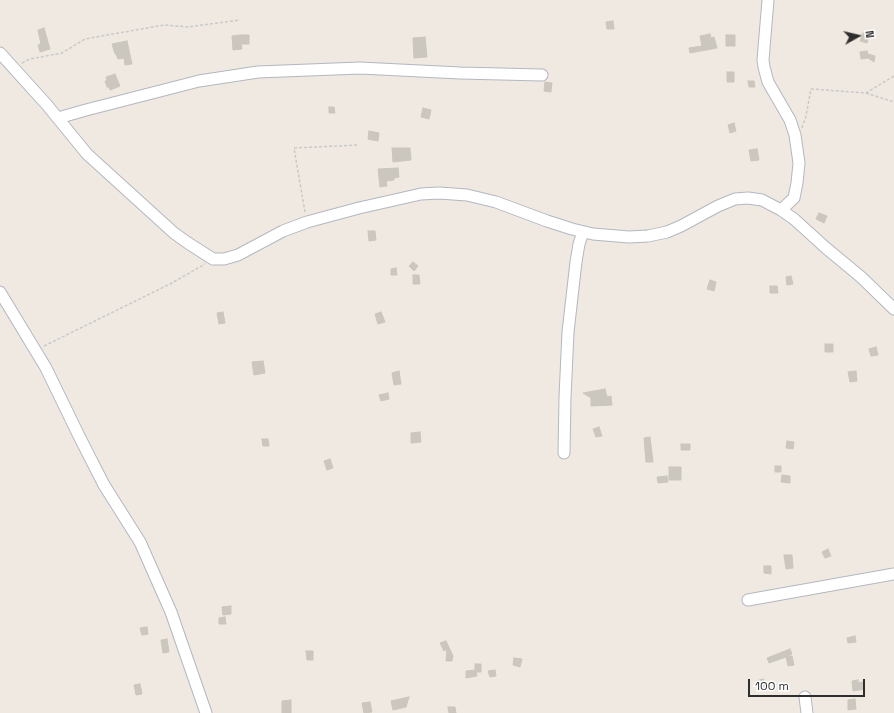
<!DOCTYPE html>
<html>
<head>
<meta charset="utf-8">
<style>
  body { margin:0 }
  #map { position:relative; width:894px; height:713px; overflow:hidden; background:#efe9e1; font-family:"Space Grotesk",sans-serif }
  canvas { display:block }
  .north { position:absolute; left:838px; top:16px; width:40px; height:40px; -webkit-text-stroke:3px #fff; paint-order:stroke; rotate:82deg; font-size:11px; font-weight:700; line-height:16px; text-align:center; color:#2e2e2e }
  .north::after { content:''; display:block; margin:auto; width:14px; height:18px; background:#2e2e2e; clip-path:polygon(50% 0,100% 100%,50% 72%,0 100%) }
  .scale { position:absolute; left:748px; top:679px; width:117px; height:18px; box-sizing:border-box; border:2px solid #2e2e2e; border-top:0; padding-left:5px; font-size:12px; line-height:14px; white-space:nowrap; color:#2e2e2e; -webkit-text-stroke:3px #fff; paint-order:stroke }
</style>
</head>
<body>
<div id="map">
<canvas width="894" height="713"></canvas>
<div class="north">N</div>
<div class="scale">100 m</div>
</div>
<script>
const ctx = document.querySelector('canvas').getContext('2d');
ctx.lineJoin = 'round';
function fillPath(path, color) { ctx.fillStyle = color; ctx.fill(path, 'evenodd'); }
const toPath = rows => new Path2D(rows.map(r => 'M' + r).join(''));
function trace(path, color, width, dash) { ctx.strokeStyle = color; ctx.lineWidth = width; ctx.lineCap = dash ? 'butt' : 'round'; ctx.setLineDash(dash || []); ctx.stroke(path); }
const building = toPath([
  [613,21,614,29,607,29,606,22,613,21],
  [44,28,50,49,40,52,38,45,41,44,38,30,44,28],
  [863,33,869,35,867,43,860,41,863,33],
  [710,34,711,38,714,37,717,48,690,53,689,48,702,46,700,36,710,34],
  [240,35,249,35,249,44,241,44,242,49,233,50,232,36,240,35],
  [726,35,735,35,735,46,726,46,726,35],
  [425,37,427,57,414,58,413,38,425,37],
  [127,41,132,64,125,65,124,58,118,59,116,54,115,54,112,44,127,41],
  [867,51,868,54,875,56,874,62,868,58,861,59,860,52,867,51],
  [727,72,734,72,734,82,727,82,727,72],
  [115,74,120,86,110,90,109,87,107,87,105,81,107,81,106,77,115,74],
  [748,81,754,81,755,87,749,87,748,81],
  [545,82,552,83,551,92,544,91,545,82],
  [329,107,334,107,335,113,329,113,329,107],
  [423,108,431,110,429,119,421,117,423,108],
  [734,123,736,131,730,133,728,125,734,123],
  [369,131,379,133,378,141,368,139,369,131],
  [392,148,410,148,411,160,393,162,392,148],
  [757,149,759,160,751,161,749,150,757,149],
  [398,168,399,177,394,178,394,180,386,181,387,186,380,187,378,169,398,168],
  [819,213,827,216,824,223,816,219,819,213],
  [368,231,375,231,376,240,369,241,368,231],
  [413,262,418,266,414,271,409,266,413,262],
  [396,268,397,275,391,275,391,269,396,268],
  [413,275,419,275,420,284,413,284,413,275],
  [791,276,793,284,787,285,786,277,791,276],
  [710,280,716,282,714,291,707,289,710,280],
  [770,286,777,286,778,293,770,293,770,286],
  [223,312,225,323,219,324,217,313,223,312],
  [381,312,385,322,378,324,375,314,381,312],
  [825,344,833,344,833,352,825,352,825,344],
  [876,347,878,355,871,356,869,349,876,347],
  [263,361,265,373,254,375,252,362,263,361],
  [399,371,401,384,394,385,392,373,399,371],
  [856,371,857,381,850,382,848,372,856,371],
  [605,389,607,397,611,396,612,405,591,406,591,398,583,393,605,389],
  [388,393,389,399,381,401,379,395,388,393],
  [599,427,602,436,596,437,593,429,599,427],
  [420,432,421,442,411,443,411,433,420,432],
  [650,437,653,462,646,462,644,438,650,437],
  [262,439,268,439,269,446,263,446,262,439],
  [787,441,794,442,793,449,786,448,787,441],
  [681,444,690,444,690,450,681,450,681,444],
  [330,459,333,468,327,470,324,461,330,459],
  [775,466,781,466,781,472,775,472,775,466],
  [669,467,681,467,681,480,669,480,669,467],
  [782,475,790,476,790,483,781,482,782,475],
  [667,476,668,482,658,483,657,477,667,476],
  [828,549,831,556,825,558,822,552,828,549],
  [784,555,792,555,793,568,786,569,784,555],
  [764,566,771,566,771,574,764,573,764,566],
  [231,606,231,614,223,615,222,607,231,606],
  [225,617,226,624,219,624,219,618,225,617],
  [147,627,148,634,142,635,140,628,147,627],
  [855,636,856,642,848,643,847,638,855,636],
  [167,639,169,652,163,653,161,640,167,639],
  [446,641,453,656,452,661,446,661,447,649,444,651,440,643,446,641],
  [790,649,792,654,786,657,792,656,794,665,788,666,786,657,769,663,767,658,790,649],
  [306,651,313,651,313,660,307,660,306,651],
  [514,658,522,659,520,667,513,665,514,658],
  [475,664,481,664,481,672,476,672,477,676,466,678,466,671,475,670,475,664],
  [495,670,496,676,490,677,488,671,495,670],
  [763,679,766,687,759,689,756,681,763,679],
  [858,680,858,683,863,682,865,689,853,691,852,681,858,680],
  [140,684,142,694,136,695,134,685,140,684],
  [409,697,406,707,393,710,391,701,409,697],
  [855,699,856,709,848,710,848,700,855,699],
  [291,700,291,713,282,713,282,701,291,700],
  [370,702,372,712,364,713,362,703,370,702],
  [448,707,455,707,456,713,449,713,448,707]
]);
fillPath(building, '#cbc7bf');
trace(building, '#cbc5ba', 1);
const minor = toPath([
  [768,0,763,60,764,67,768,82,790,120,795,135,799,163,797,183,794,198,781,210],
  [0,53,47,105,87,154,174,233,188,243,213,259,224,259,238,255,283,231,307,222,359,208,421,194,439,193,467,195,496,202,547,221,572,229,593,234,629,237,648,236,667,232,681,226,718,206,735,199,748,198,762,200,781,210,794,219,826,248,861,277,894,309],
  [58,118,86,110,199,81,258,72,360,68,460,73,542,75],
  [0,292,46,368,79,436,104,485,140,542,171,612,206,713],
  [564,453,565,397,568,332,576,262,579,244,583,232],
  [748,600,894,574],
  [805,697,807,713]
]);
trace(minor, '#b4b7c1', 13);
trace(toPath([
  [22,63,30,59,62,53,85,39,164,25,188,27,240,20],
  [866,93,894,102],
  [802,128,806,116,811,89,866,93,894,76],
  [305,212,294,148,358,145],
  [44,346,170,284,205,264]
]), '#c9c9c9', 1.5, [3, 2]);
trace(minor, '#fff', 11);
</script>
</body>
</html>
